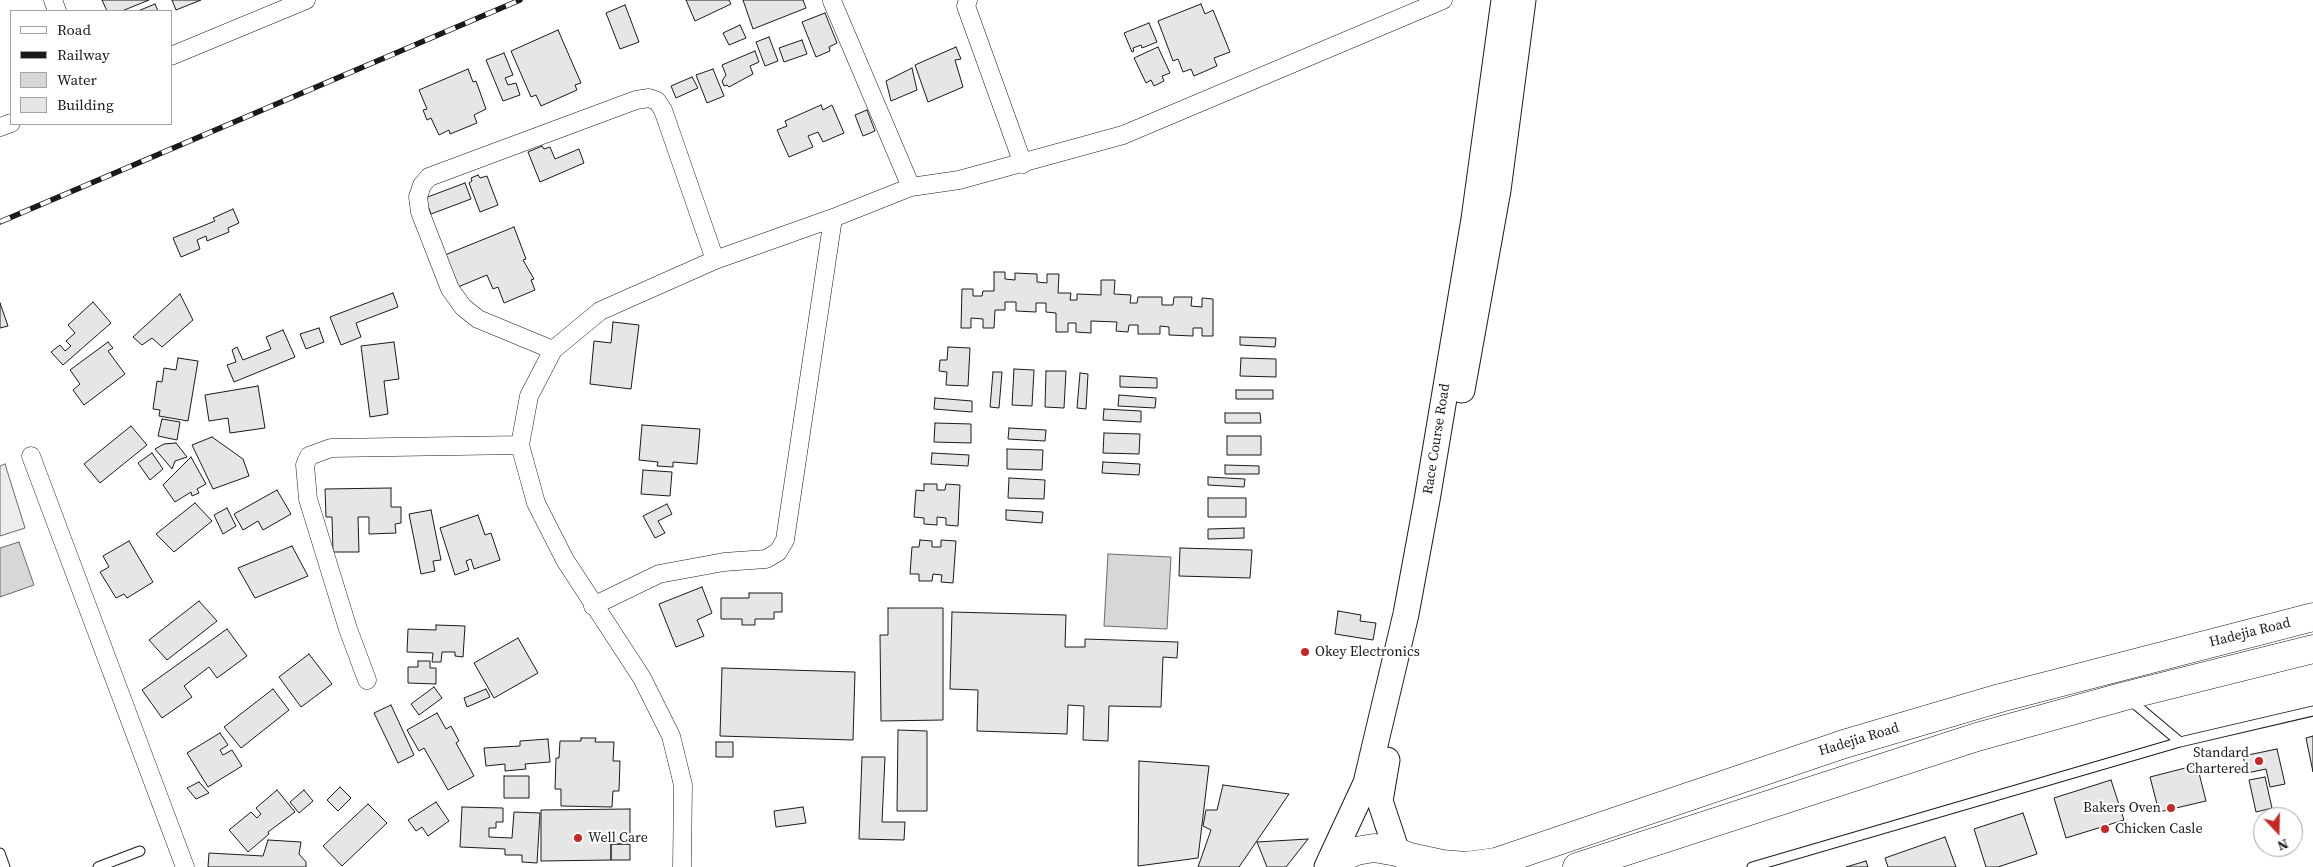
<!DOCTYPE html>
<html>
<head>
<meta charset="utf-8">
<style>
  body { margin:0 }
  #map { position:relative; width:2313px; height:867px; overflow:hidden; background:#fff; font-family:"Source Serif 4",serif }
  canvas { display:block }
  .legend { position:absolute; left:10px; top:10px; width:162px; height:115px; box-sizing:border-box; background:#fff; border:1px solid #a3a3a3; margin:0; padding:6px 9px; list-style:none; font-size:15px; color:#1a1a1a }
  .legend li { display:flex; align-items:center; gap:10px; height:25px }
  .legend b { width:25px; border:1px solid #a3a3a3 }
  .north { position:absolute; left:2253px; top:807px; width:50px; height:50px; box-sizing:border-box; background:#fff; border:1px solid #a3a3a3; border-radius:50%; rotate:159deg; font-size:14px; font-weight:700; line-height:20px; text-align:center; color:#1a1a1a }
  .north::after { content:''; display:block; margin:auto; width:18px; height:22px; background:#c62828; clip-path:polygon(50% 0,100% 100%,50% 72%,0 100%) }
</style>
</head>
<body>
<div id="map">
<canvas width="2313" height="867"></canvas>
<ul class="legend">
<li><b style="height:6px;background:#fff"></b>Road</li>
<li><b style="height:6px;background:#1a1a1a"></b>Railway</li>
<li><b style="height:14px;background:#d7d7d7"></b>Water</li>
<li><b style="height:14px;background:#e6e6e6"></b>Building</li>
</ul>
<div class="north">N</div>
</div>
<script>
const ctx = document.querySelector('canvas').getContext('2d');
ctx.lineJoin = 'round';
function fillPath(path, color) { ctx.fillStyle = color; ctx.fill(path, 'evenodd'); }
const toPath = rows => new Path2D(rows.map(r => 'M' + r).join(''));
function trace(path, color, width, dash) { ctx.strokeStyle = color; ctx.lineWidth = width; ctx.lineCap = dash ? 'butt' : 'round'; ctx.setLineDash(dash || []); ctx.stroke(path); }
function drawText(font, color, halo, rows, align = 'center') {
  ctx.font = font + ' "Source Serif 4",serif'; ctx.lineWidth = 4; ctx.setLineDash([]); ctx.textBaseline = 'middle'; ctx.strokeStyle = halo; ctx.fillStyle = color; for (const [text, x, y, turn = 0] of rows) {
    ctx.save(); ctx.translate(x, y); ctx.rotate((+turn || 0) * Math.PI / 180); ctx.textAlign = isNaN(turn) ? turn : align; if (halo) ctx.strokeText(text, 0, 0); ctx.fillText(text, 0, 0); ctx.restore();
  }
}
const built = toPath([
  [5,464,25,528,0,536,0,466,5,464]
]);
fillPath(built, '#ededed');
trace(built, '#6a6a6a', 1);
const water = toPath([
  [19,542,34,585,0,597,0,548,19,542],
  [1108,554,1171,557,1167,629,1104,626,1108,554]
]);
fillPath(water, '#d7d7d7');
trace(water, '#6a6a6a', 1);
const building = toPath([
  [102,0,149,0,122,11,107,11,102,0],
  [172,0,201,0,176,10,172,0],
  [686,0,729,0,731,4,695,21,686,0],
  [743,0,803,0,806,8,753,29,743,0],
  [155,4,158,11,138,11,155,4],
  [1201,4,1205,14,1213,10,1230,52,1214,58,1217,66,1194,76,1191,69,1183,72,1178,59,1173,61,1158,21,1201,4],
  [625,5,639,42,620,49,606,13,625,5],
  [825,13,837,43,829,47,830,51,816,57,802,22,825,13],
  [1149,23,1157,42,1142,48,1141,45,1133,48,1134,51,1132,52,1124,33,1149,23],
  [740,25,746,38,729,45,723,33,740,25],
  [558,30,581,83,575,85,577,90,541,106,536,95,531,97,511,51,558,30],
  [769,37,778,61,765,66,756,42,769,37],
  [802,40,807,54,784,62,779,48,802,40],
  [956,47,961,59,955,60,963,87,928,102,915,65,956,47],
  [1158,47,1170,73,1162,76,1164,81,1154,86,1151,80,1146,83,1134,58,1158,47],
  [755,51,759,62,750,66,753,74,729,87,727,85,724,86,722,81,726,75,722,65,755,51],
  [504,53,513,75,505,78,508,85,516,83,520,95,503,101,486,60,504,53],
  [912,68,917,90,891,101,886,81,912,68],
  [468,69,473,82,476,81,486,109,474,115,477,123,450,134,449,130,439,135,431,118,427,120,423,110,427,109,419,90,468,69],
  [713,69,724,96,707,103,696,75,713,69],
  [692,77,698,88,676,98,671,86,692,77],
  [821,105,823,110,832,105,844,133,823,142,818,132,808,136,813,147,789,157,777,130,787,126,785,121,821,105],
  [867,110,875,131,863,136,855,115,867,110],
  [542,146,544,149,550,147,555,159,579,149,584,163,540,182,528,152,542,146],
  [478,175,480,178,487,176,498,205,480,212,469,183,472,181,471,178,478,175],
  [465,183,471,199,431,214,425,198,465,183],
  [233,209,239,223,228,228,229,232,207,241,206,236,197,240,200,249,181,257,173,238,215,221,213,218,233,209],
  [514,227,526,259,523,260,534,279,531,280,535,290,504,303,498,287,493,289,487,275,453,289,440,257,514,227],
  [994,272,1005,272,1005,279,1015,280,1015,273,1037,274,1037,282,1047,283,1047,274,1059,274,1058,293,1071,293,1070,300,1077,300,1077,294,1101,295,1101,280,1115,280,1114,294,1131,295,1130,303,1137,303,1138,297,1162,297,1162,305,1173,305,1174,297,1192,297,1191,306,1202,307,1202,298,1213,299,1213,336,1202,336,1202,328,1193,328,1193,336,1169,335,1169,327,1160,326,1160,334,1138,334,1138,325,1129,325,1128,332,1116,331,1117,322,1091,321,1091,333,1076,332,1076,323,1068,323,1068,332,1056,332,1056,313,1046,312,1046,303,1036,303,1036,312,1016,311,1016,302,1005,302,1005,310,995,310,994,328,983,328,983,319,971,318,971,328,961,328,962,289,973,289,973,296,982,296,983,291,994,291,994,272],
  [393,293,398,307,356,323,361,337,341,345,330,317,393,293],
  [180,294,193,320,162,347,152,338,142,345,133,337,180,294],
  [93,302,111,323,63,365,51,352,60,345,65,351,71,346,66,341,75,333,68,325,93,302],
  [0,303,8,326,0,328,0,303],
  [613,322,639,325,631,389,590,384,594,341,611,343,613,322],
  [319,328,324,342,306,349,300,334,319,328],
  [283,330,295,357,234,382,227,365,236,362,232,350,237,347,243,360,271,349,266,337,283,330],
  [1240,337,1276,338,1275,347,1240,345,1240,337],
  [108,342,113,348,108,351,125,374,84,405,73,390,80,384,70,370,108,342],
  [394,342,399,379,384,381,388,414,370,417,361,346,394,342],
  [948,347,970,348,968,386,946,385,947,372,939,371,940,360,947,360,948,347],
  [178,358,198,361,188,421,159,416,160,410,153,409,157,381,162,382,164,368,176,370,178,358],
  [1241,358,1276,359,1276,377,1240,376,1241,358],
  [1014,369,1034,370,1032,406,1012,405,1014,369],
  [1046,371,1066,371,1064,408,1045,407,1046,371],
  [993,372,1002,372,999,408,990,407,993,372],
  [1080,373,1088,374,1086,409,1077,408,1080,373],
  [1120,376,1157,378,1157,388,1120,387,1120,376],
  [258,386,265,428,230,433,228,418,209,421,205,395,258,386],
  [1236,390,1273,390,1273,399,1236,399,1236,390],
  [1119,395,1156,398,1155,408,1118,406,1119,395],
  [935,398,972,401,972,412,934,409,935,398],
  [1104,409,1141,411,1141,422,1103,420,1104,409],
  [1225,413,1260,413,1261,423,1225,423,1225,413],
  [162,419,180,422,177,440,158,436,162,419],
  [935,423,971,424,971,443,934,442,935,423],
  [642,425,700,429,697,464,673,462,673,467,657,466,658,462,639,460,642,425],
  [131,426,147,445,100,483,84,464,131,426],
  [1009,428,1046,430,1045,441,1008,439,1009,428],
  [1104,433,1140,434,1139,454,1103,453,1104,433],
  [1227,436,1261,436,1261,455,1227,455,1227,436],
  [212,437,243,459,249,476,213,489,192,445,212,437],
  [176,443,187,457,175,461,172,469,155,449,164,444,176,443],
  [1007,449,1043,450,1042,470,1007,469,1007,449],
  [152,453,163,469,150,480,138,463,152,453],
  [932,453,969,455,968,466,931,464,932,453],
  [191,457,206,484,197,489,199,493,192,496,191,492,175,502,163,485,191,457],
  [1103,462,1140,464,1139,475,1102,473,1103,462],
  [1225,465,1259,466,1259,474,1225,474,1225,465],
  [643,470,672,472,670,496,641,494,643,470],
  [1208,477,1245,479,1244,487,1208,485,1208,477],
  [1009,478,1045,480,1044,499,1008,498,1009,478],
  [924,484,937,484,937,490,945,490,946,484,960,485,958,526,946,525,946,518,937,517,937,525,924,524,924,518,914,517,916,490,924,491,924,484],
  [391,488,391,507,401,507,401,523,395,524,396,533,369,534,369,517,358,517,359,552,333,552,332,517,326,517,325,489,391,488],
  [277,490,291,514,263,530,258,521,243,530,234,514,277,490],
  [1208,498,1246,498,1246,517,1208,517,1208,498],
  [195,503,212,521,174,552,156,534,195,503],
  [667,504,672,514,658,521,665,533,655,538,643,516,667,504],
  [227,508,236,526,223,534,214,515,227,508],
  [431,510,441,560,433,561,435,571,421,574,409,514,431,510],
  [1006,510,1043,512,1042,523,1006,520,1006,510],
  [478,515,485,535,491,533,500,560,474,569,471,559,466,561,469,570,455,575,440,528,478,515],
  [1244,528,1244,538,1208,539,1208,529,1244,528],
  [920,540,932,541,932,547,941,547,941,540,956,541,953,583,941,582,942,575,933,574,932,581,919,581,919,574,910,574,912,547,919,547,920,540],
  [129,541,153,582,127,598,124,594,116,598,100,572,109,567,103,556,129,541],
  [292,546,308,576,255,598,238,568,292,546],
  [1180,548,1252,550,1250,578,1179,576,1180,548],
  [702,587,712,613,697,620,704,636,676,647,659,604,702,587],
  [749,593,782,593,782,612,774,612,774,619,755,619,755,625,742,625,742,619,721,619,721,598,749,598,749,593],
  [199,601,217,621,167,660,149,640,199,601],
  [888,608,943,608,943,720,881,721,880,635,888,635,888,608],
  [1338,611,1361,615,1360,621,1376,623,1373,640,1335,634,1338,611],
  [952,612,1066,615,1065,647,1085,647,1085,639,1178,642,1177,658,1163,657,1161,707,1109,706,1108,741,1083,740,1084,706,1068,705,1067,734,977,731,978,690,950,689,952,612],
  [436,625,465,626,463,657,455,656,455,652,442,652,441,662,432,662,433,653,407,652,408,629,436,630,436,625],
  [227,629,247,656,217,678,209,667,184,686,192,697,162,718,142,690,227,629],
  [518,638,538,673,494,698,474,663,518,638],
  [309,654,332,684,301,707,279,677,309,654],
  [418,661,430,661,430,668,436,668,436,684,408,683,408,667,418,667,418,661],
  [722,668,855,672,853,740,720,736,722,668],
  [434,687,442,698,419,715,411,704,434,687],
  [273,689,289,710,241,748,224,727,273,689],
  [486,689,490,697,467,707,464,698,486,689],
  [391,705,414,755,398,763,374,713,391,705],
  [437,713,446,729,451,726,459,741,456,743,474,776,448,790,424,748,419,751,407,730,437,713],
  [898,730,927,731,927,811,897,811,898,730],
  [220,733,228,745,220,750,223,755,232,750,242,766,208,787,187,753,220,733],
  [2313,736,2313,772,2306,738,2313,736],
  [581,738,596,738,595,742,614,742,613,761,620,761,619,791,613,791,612,807,561,806,561,789,555,789,556,758,559,758,560,741,581,741,581,738],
  [548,739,550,762,525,764,526,769,505,771,505,764,486,766,484,748,520,746,520,741,548,739],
  [716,742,733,742,733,757,716,757,716,742],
  [2277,749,2285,784,2270,787,2266,769,2247,773,2243,756,2277,749],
  [862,757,885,757,882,822,905,822,904,840,859,839,862,757],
  [1139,761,1209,766,1198,858,1138,866,1139,761],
  [2197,765,2206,801,2159,812,2150,777,2197,765],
  [504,776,529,776,529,798,504,798,504,776],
  [2265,777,2272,808,2256,812,2249,780,2265,777],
  [2111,780,2124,820,2066,838,2054,798,2111,780],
  [199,782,209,793,196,799,187,788,199,782],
  [1223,785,1289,794,1239,867,1198,867,1211,830,1203,826,1206,810,1217,810,1223,785],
  [340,787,351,798,338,811,327,800,340,787],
  [277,790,295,812,268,832,269,834,248,852,229,830,251,812,257,818,261,814,256,808,277,790],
  [304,790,313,801,299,813,290,802,304,790],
  [436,802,449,821,428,836,422,827,416,831,408,820,436,802],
  [368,804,387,823,342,866,323,846,368,804],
  [462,807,503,808,503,822,496,822,496,828,489,828,489,837,512,838,514,812,540,813,537,863,522,862,522,855,505,855,505,849,460,847,462,807],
  [803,807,806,823,776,827,774,811,803,807],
  [630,809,630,844,611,844,611,860,541,861,541,810,630,809],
  [2023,813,2037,854,1998,867,1986,867,1974,829,2023,813],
  [1945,837,1956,867,1888,867,1885,858,1945,837],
  [1308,839,1286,867,1267,867,1257,842,1308,839],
  [268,840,301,842,299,854,306,862,306,867,208,867,209,853,263,856,268,840],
  [611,844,630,844,630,860,611,860,611,844],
  [1866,861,1868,867,1846,867,1866,861]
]);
fillPath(building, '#e6e6e6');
trace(building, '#1a1a1a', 1);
const lane = toPath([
  [2130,700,2180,742],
  [0,853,5,867],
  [98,867,140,851],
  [1752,867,2180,742,2313,711]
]);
const street = toPath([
  [53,0,57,11],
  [968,0,966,6,1023,164],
  [832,1,911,187],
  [171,56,306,0],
  [0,127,11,123],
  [553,350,478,319,463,307,450,289,420,212,418,197,422,185,429,177,636,100,649,98,657,101,663,110,715,260],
  [31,456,185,867],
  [593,606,659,574,724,562,766,559,778,552,785,540,833,218],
  [367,680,348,629,308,499,305,465,309,456,331,448,520,445],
  [682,867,683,785,671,736,642,678,565,560,536,503,520,445,529,396,553,350,600,311,715,260,833,218,911,187,959,180,1123,135,1443,0]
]);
const secondary = toPath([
  [1462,390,1498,190,1523,0],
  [1387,760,1380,801,1397,852],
  [1327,867,1366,783,1406,614,1427,500,1474,219,1504,0]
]);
const primary = toPath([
  [1410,857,1442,864,1466,866,1496,862,1844,744,2000,698,2313,617],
  [1330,867,1339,859,1356,851,1374,848,1397,852,1410,857,1422,867],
  [1577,867,1977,737,2125,696,2313,649]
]);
trace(lane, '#1a1a1a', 11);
trace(street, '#1a1a1a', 19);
trace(secondary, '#1a1a1a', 27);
trace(primary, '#1a1a1a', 29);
trace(lane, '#fff', 9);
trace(street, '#fff', 18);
trace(secondary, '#fff', 25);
trace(primary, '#fff', 28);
const rail = toPath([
  [0,222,520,0]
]);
trace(rail, '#1a1a1a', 5.5);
trace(rail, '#fff', 4, [11]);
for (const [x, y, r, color] of [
  [1305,652,5,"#c62828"],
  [2259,761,5,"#c62828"],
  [2171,808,5,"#c62828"],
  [2105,829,5,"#c62828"],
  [578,838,5,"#c62828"]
]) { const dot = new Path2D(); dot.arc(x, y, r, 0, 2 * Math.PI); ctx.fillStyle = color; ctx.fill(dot); trace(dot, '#fff', 2); }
drawText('14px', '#1a1a1a', '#fff', [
  ["Race Course Road",1437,439,-81],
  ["Hadejia Road",2250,633,-14],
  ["Hadejia Road",1859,740,-17]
]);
drawText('14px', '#1a1a1a', '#fff', [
  ["Okey Electronics",1315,652],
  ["Standard",2249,753,"right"],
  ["Chartered",2249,769,"right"],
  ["Bakers Oven",2161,808,"right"],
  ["Chicken Casle",2115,829],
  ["Well Care",588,838]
], 'left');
</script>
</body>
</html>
